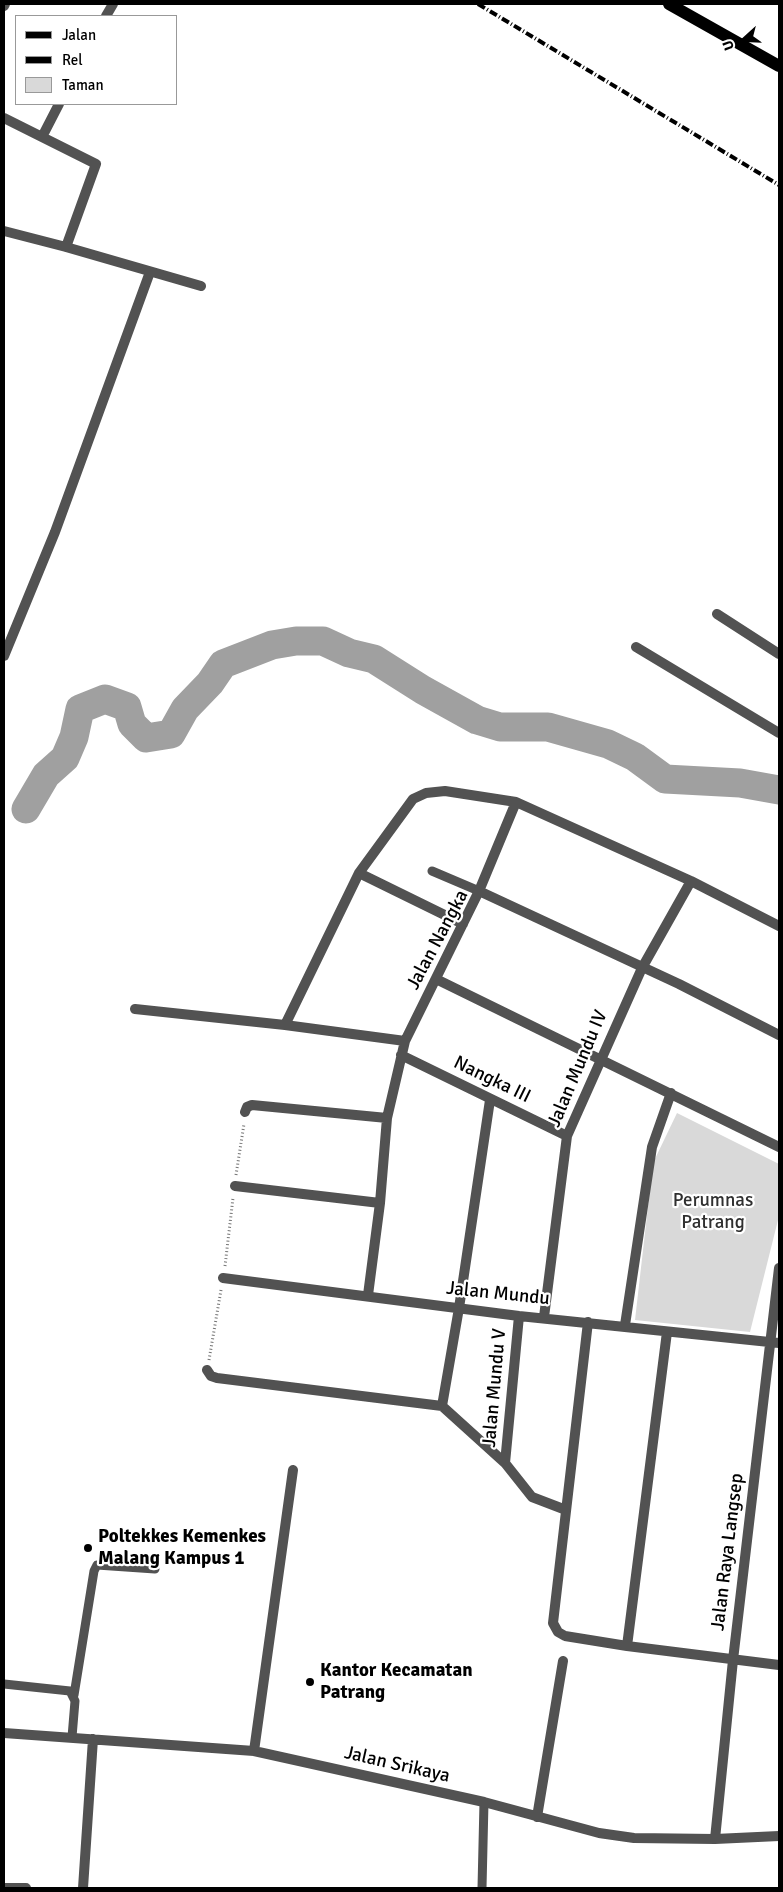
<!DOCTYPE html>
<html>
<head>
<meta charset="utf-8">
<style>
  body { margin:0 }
  #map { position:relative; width:783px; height:1892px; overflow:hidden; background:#fff; font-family:Signika,sans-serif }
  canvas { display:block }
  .frame { position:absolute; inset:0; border:5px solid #000; pointer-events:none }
  .legend { position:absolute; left:15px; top:15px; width:162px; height:90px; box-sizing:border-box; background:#fff; border:1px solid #999; margin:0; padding:6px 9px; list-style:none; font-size:15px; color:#000 }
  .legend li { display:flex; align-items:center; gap:10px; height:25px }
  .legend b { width:25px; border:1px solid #999 }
  .north { position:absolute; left:718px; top:15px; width:50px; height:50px; -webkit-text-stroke:4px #fff; paint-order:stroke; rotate:250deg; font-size:14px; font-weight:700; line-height:20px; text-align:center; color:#000 }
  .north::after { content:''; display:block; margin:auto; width:18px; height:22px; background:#000; clip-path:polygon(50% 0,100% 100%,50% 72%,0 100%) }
</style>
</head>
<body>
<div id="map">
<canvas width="783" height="1892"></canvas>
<div class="frame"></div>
<ul class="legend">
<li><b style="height:6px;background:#000"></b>Jalan</li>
<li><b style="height:6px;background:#000"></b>Rel</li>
<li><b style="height:14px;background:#d9d9d9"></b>Taman</li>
</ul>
<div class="north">U</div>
</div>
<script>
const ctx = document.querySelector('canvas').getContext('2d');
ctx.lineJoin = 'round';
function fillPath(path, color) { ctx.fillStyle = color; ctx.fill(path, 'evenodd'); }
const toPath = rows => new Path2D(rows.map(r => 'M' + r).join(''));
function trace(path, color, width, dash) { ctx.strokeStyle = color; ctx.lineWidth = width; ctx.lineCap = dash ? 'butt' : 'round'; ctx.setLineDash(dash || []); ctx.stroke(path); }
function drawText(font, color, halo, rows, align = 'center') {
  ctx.font = font + ' Signika,sans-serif'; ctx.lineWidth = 4.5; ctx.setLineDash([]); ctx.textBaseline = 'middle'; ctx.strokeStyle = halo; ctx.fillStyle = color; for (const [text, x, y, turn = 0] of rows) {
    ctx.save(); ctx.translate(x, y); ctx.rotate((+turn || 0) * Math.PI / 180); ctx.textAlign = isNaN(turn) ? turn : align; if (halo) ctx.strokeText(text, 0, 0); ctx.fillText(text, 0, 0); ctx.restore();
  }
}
fillPath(toPath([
  [677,1113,779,1164,779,1216,750,1332,635,1320,653,1163]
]), '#d9d9d9');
trace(toPath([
  [26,809,46,775,65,758,74,737,80,709,105,699,127,707,132,724,146,738,171,734,185,709,210,683,223,664,272,645,296,641,323,641,349,653,374,659,423,690,477,720,500,727,548,727,608,744,635,757,665,779,740,783,779,790]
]), '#a0a0a0', 29);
trace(toPath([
  [236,1175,244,1124],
  [225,1266,233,1198],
  [209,1360,221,1290]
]), '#747474', 3, [1, 2.5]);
trace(toPath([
  [432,871,479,891],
  [4,1684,70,1691,75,1701,72,1737],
  [74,1695,94,1571,97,1565,155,1569],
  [482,1888,484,1802]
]), '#525252', 9);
trace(toPath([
  [4,6,5,4],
  [106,16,113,4],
  [4,118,96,164,66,247],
  [42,137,59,104],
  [4,231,66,247,201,286],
  [717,614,779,654],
  [636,647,779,733],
  [4,656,55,532,150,272],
  [359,873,463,924],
  [479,891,516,802],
  [436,979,779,1147],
  [135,1009,285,1025,405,1041],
  [285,1025,359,873,413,799,426,793,445,791,516,802,691,881,779,926],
  [401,1055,567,1136],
  [245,1112,247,1107,252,1105,387,1118],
  [235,1186,380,1203],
  [223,1278,519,1316,779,1343],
  [368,1295,380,1203,387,1118,405,1041,479,891,679,984,779,1035],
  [544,1317,567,1136,642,968,691,881],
  [588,1322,553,1623,558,1632,565,1636,627,1646],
  [625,1325,652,1147,671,1093],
  [667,1332,627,1646,779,1665],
  [207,1370,211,1376,217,1378,442,1406,459,1308,490,1100],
  [442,1406,505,1463,532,1497,566,1510],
  [505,1463,519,1316],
  [4,1733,254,1751,484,1802,599,1833,634,1838,715,1839,779,1836],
  [254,1751,293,1470],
  [537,1817,563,1661],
  [715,1839,733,1660,779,1268],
  [4,1888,26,1888],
  [83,1888,93,1739]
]), '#525252', 10);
trace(toPath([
  [669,4,779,66]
]), '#000', 12);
trace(toPath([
  [478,4,779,185]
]), '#000', 4, [8, 2.5, 1, 2.5]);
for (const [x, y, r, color] of [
  [88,1548,5,"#000"],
  [310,1682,5,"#000"]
]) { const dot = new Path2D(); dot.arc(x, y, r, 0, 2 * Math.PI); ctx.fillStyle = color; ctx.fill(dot); trace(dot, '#fff', 2); }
drawText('19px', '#000', '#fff', [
  ["Jalan Nangka",438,940,-62],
  ["Jalan Mundu IV",578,1069,-67],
  ["Nangka III",492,1080,26],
  ["Jalan Mundu",498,1294,6],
  ["Jalan Mundu V",495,1388,-85],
  ["Jalan Raya Langsep",728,1552,-83],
  ["Jalan Srikaya",397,1765,13]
]);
drawText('19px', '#303030', '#fff', [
  ["Perumnas",713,1201],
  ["Patrang",713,1223]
]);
drawText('bold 19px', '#000', '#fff', [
  ["Poltekkes Kemenkes",98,1537],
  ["Malang Kampus 1",98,1559],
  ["Kantor Kecamatan",320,1671],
  ["Patrang",320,1693]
], 'left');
</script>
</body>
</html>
